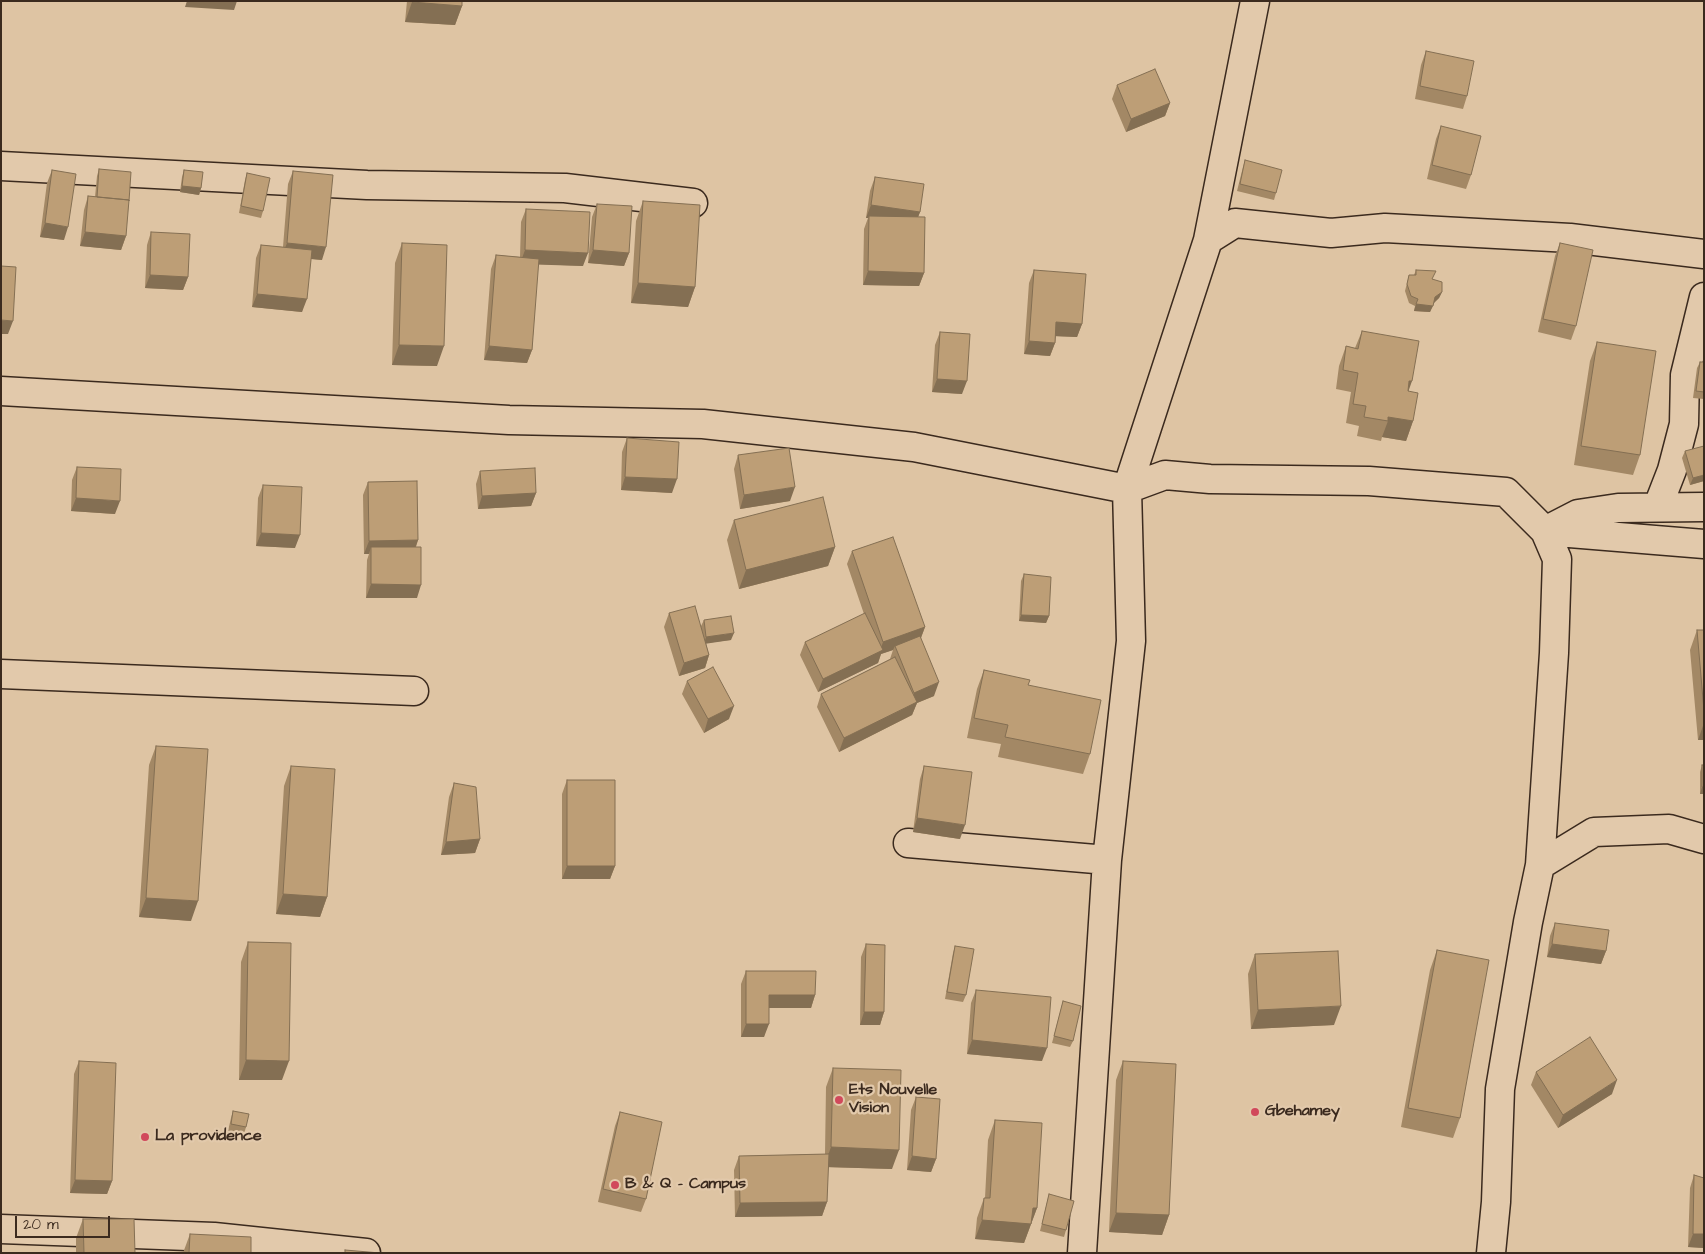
<!DOCTYPE html>
<html>
<head>
<meta charset="utf-8">
<style>
  body { margin:0 }
  #map { position:relative; width:1705px; height:1254px; overflow:hidden; background:#dec4a3; font-family:"Architects Daughter",sans-serif }
  canvas { display:block }
  .frame { position:absolute; inset:0; border:2px solid #3b2a1e; pointer-events:none }
  .scale { position:absolute; left:15px; top:1216px; width:95px; height:22px; box-sizing:border-box; border:2px solid #3b2a1e; border-top:0; padding-left:6px; font-size:15px; line-height:18px; white-space:nowrap; color:#3b2a1e; -webkit-text-stroke:4px #e2c9ab; paint-order:stroke }
</style>
</head>
<body>
<div id="map">
<canvas width="1705" height="1254"></canvas>
<div class="frame"></div>
<div class="scale">20 m</div>
</div>
<script>
const ctx = document.querySelector('canvas').getContext('2d');
ctx.lineJoin = 'round';
const toPath = rows => new Path2D(rows.map(r => 'M' + r).join(''));
function trace(path, color, width, dash) { ctx.strokeStyle = color; ctx.lineWidth = width; ctx.lineCap = dash ? 'butt' : 'round'; ctx.setLineDash(dash || []); ctx.stroke(path); }
function fillPath(path, color) { ctx.fillStyle = color; ctx.fill(path, 'evenodd'); }
function drawText(font, color, halo, rows, align = 'center') {
  ctx.font = font + ' "Architects Daughter",sans-serif'; ctx.lineWidth = 4.5; ctx.setLineDash([]); ctx.textBaseline = 'middle'; ctx.strokeStyle = halo; ctx.fillStyle = color; for (const [text, x, y, turn = 0] of rows) {
    ctx.save(); ctx.translate(x, y); ctx.rotate((+turn || 0) * Math.PI / 180); ctx.textAlign = isNaN(turn) ? turn : align; if (halo) ctx.strokeText(text, 0, 0); ctx.fillText(text, 0, 0); ctx.restore();
  }
}
const minor = toPath([
  [1,166,367,185,565,188,693,203],
  [1208,240,1235,223,1331,233,1385,228,1570,238,1704,254],
  [1,391,509,420,703,424,914,447,1127,489,1165,475,1210,479,1369,481,1506,492,1545,531,1704,544],
  [1658,506,1672,470,1684,424,1685,375,1704,297],
  [1,674,414,691],
  [908,843,1107,860],
  [1540,865,1594,832,1669,829,1704,839],
  [1,1229,214,1237,366,1253],
  [1082,1253,1107,860,1131,641,1127,489,1208,240,1255,1],
  [1491,1253,1496,1202,1500,1089,1528,922,1540,865,1554,653,1557,559,1545,531,1578,514,1618,508,1704,507]
]);
trace(minor, '#3b2a1e', 31);
trace(minor, '#e2c9ab', 28);
fillPath(toPath([
  [407,1,462,1,462,6,455,25,405,22],
  [1426,51,1467,96,1463,109,1415,99,1421,65],
  [1117,85,1170,103,1165,116,1126,132,1112,99],
  [1441,126,1471,175,1466,189,1427,179,1436,139],
  [1245,160,1276,193,1274,200,1237,191,1243,167],
  [99,169,126,236,121,250,80,246,84,210,88,196,95,197,97,176],
  [52,170,64,240,40,237,47,183],
  [184,170,201,188,199,195,180,192,182,177],
  [293,171,322,260,311,259,302,312,252,307,256,258,261,245,283,247,288,184],
  [247,173,263,211,261,218,239,213,245,180],
  [875,177,920,212,918,217,924,273,919,286,863,285,864,229,868,218,866,218,870,191],
  [643,201,695,287,688,307,631,303,636,221],
  [597,204,629,253,624,266,588,263,592,217],
  [526,209,583,266,538,264,532,350,527,363,484,360,491,269,496,255,520,257,521,222],
  [151,232,188,277,183,290,145,288,147,245],
  [402,243,437,366,392,365,395,263],
  [1560,243,1576,326,1571,340,1538,332,1555,256],
  [1034,270,1082,324,1077,337,1056,336,1055,343,1050,356,1024,354,1029,283],
  [1416,270,1432,279,1442,292,1439,298,1433,303,1430,312,1414,311,1415,306,1409,303,1405,291,1409,275,1414,275],
  [1362,331,1408,392,1413,421,1406,441,1382,437,1381,441,1357,436,1359,426,1346,423,1351,392,1336,389,1339,366,1346,346,1355,348],
  [940,332,962,394,932,392,935,345],
  [1597,342,1640,455,1633,475,1574,465,1590,361],
  [1700,362,1704,362,1704,399,1693,398,1697,368],
  [627,438,672,493,621,490,622,452],
  [1685,451,1704,481,1690,485,1682,458],
  [738,455,790,501,740,509,734,469],
  [77,467,115,514,71,511,72,480],
  [480,471,536,493,531,506,478,509,476,484],
  [368,482,418,540,416,547,417,598,366,598,367,560,369,554,364,554,363,495],
  [263,485,295,548,256,546,258,498],
  [734,520,835,547,828,566,739,589,727,540],
  [852,551,925,627,921,638,934,696,917,703,912,715,839,752,817,707,821,694,890,659,893,650,881,654,878,663,818,692,800,655,805,642,864,614,847,564],
  [1024,574,1049,616,1046,623,1019,621,1021,581],
  [669,613,701,626,704,620,731,640,706,643,709,655,705,668,679,676,664,627],
  [1697,630,1704,630,1704,740,1698,740,1690,650],
  [984,670,1090,754,1083,774,998,757,1001,744,967,738,977,689],
  [687,681,729,719,704,733,682,694],
  [156,746,191,921,139,917,149,765],
  [1702,765,1704,794,1700,794,1700,772],
  [291,766,327,897,320,917,276,914,284,786],
  [924,766,960,839,913,832,920,779],
  [567,780,615,866,610,879,562,879,562,794],
  [454,783,480,839,475,853,441,855,449,797],
  [1555,923,1606,951,1601,964,1547,957,1550,936],
  [248,942,282,1080,239,1080,241,962],
  [866,944,884,1012,880,1025,860,1025,861,957],
  [955,946,966,995,963,1002,945,999,953,953],
  [1437,950,1460,1118,1453,1138,1401,1127,1430,970],
  [1255,954,1334,1025,1251,1029,1248,974],
  [746,971,815,995,811,1008,769,1008,764,1037,741,1037,741,984],
  [976,990,1042,1061,967,1054,971,1003],
  [1063,1001,1073,1041,1070,1047,1052,1043],
  [79,1061,112,1181,107,1194,70,1193,74,1074],
  [1123,1061,1169,1215,1162,1235,1109,1232,1116,1080],
  [833,1068,892,1169,828,1167,827,1202,822,1216,735,1217,734,1170,739,1156,825,1154,826,1087],
  [1536,1072,1612,1094,1558,1128,1531,1085],
  [916,1097,936,1159,931,1172,907,1170,911,1110],
  [233,1111,246,1127,244,1134,228,1131,231,1118],
  [620,1112,646,1199,641,1212,598,1202,615,1126],
  [995,1120,1037,1208,1024,1243,975,1239,977,1218,984,1198,985,1198,988,1140],
  [1694,1175,1704,1178,1704,1248,1688,1247,1690,1188],
  [1049,1194,1066,1230,1064,1237,1040,1231],
  [83,1219,135,1253,76,1253,76,1238],
  [190,1234,251,1253,183,1253]
]), '#a38865');
fillPath(toPath([
  [187,1,237,1,234,10,185,7],
  [412,2,462,6,455,25,405,22],
  [1170,103,1165,116,1126,132,1131,119],
  [182,186,201,188,199,195,180,192],
  [871,205,920,212,915,225,869,216,868,218,866,218],
  [45,223,68,227,64,240,40,237],
  [85,232,126,236,121,250,80,246],
  [287,243,326,247,322,260,282,256],
  [525,250,588,253,583,266,520,264],
  [593,250,629,253,624,266,588,263],
  [868,271,924,273,919,286,863,285],
  [150,275,188,277,183,290,145,288],
  [638,283,695,287,688,307,631,303],
  [1442,292,1439,298,1433,304,1435,297],
  [257,294,307,299,302,312,252,307],
  [1416,304,1433,306,1430,312,1414,311],
  [1,320,13,321,8,334,1,334],
  [1056,322,1082,324,1077,337,1051,336],
  [1029,341,1055,343,1050,356,1024,354],
  [399,345,444,346,437,366,392,365],
  [489,346,532,350,527,363,484,360],
  [937,379,967,381,962,394,932,392],
  [1409,381,1412,381,1405,401],
  [1388,417,1413,421,1406,441,1382,437,1388,421],
  [1704,475,1704,481,1690,485,1693,478],
  [625,477,677,479,672,493,621,490],
  [795,487,790,501,740,509,744,495],
  [536,493,531,506,478,509,482,496],
  [76,498,120,501,115,514,71,511],
  [261,533,300,535,295,548,256,546],
  [418,540,413,554,371,547,369,554,364,554,369,541],
  [835,547,828,566,739,589,746,570],
  [371,584,421,585,417,598,366,598],
  [1021,615,1049,616,1046,623,1019,621],
  [925,627,920,640,895,646,893,650,881,654,878,663,818,692,823,679,880,651,883,642],
  [734,633,731,640,704,644,706,637],
  [709,655,705,668,679,676,684,663],
  [939,682,934,696,917,703,912,715,839,752,844,738,909,706,914,693],
  [734,706,729,719,704,733,708,719],
  [1704,723,1704,740,1698,740],
  [1702,787,1704,787,1704,794,1700,794],
  [917,818,965,825,960,839,913,832],
  [480,839,475,853,441,855,446,842],
  [567,866,615,866,610,879,562,879],
  [283,894,327,897,320,917,276,914],
  [146,898,198,901,191,921,139,917],
  [1552,944,1606,951,1601,964,1547,957],
  [769,995,815,995,811,1008,764,1008],
  [1341,1006,1334,1025,1251,1029,1258,1010],
  [864,1012,884,1012,880,1025,860,1025],
  [746,1024,769,1024,764,1037,741,1037],
  [972,1040,1047,1048,1042,1061,967,1054],
  [246,1060,289,1061,282,1080,239,1080],
  [1617,1080,1612,1094,1558,1128,1563,1115],
  [831,1147,899,1150,892,1169,824,1167],
  [912,1156,936,1159,931,1172,907,1170],
  [75,1180,112,1181,107,1194,70,1193],
  [827,1202,822,1216,735,1217,740,1203],
  [1033,1208,1037,1208,1024,1243,975,1239,982,1220],
  [1116,1213,1169,1215,1162,1235,1109,1232],
  [1693,1234,1704,1234,1704,1248,1688,1247]
]), '#846f53');
const building = toPath([
  [413,1,462,1,462,6,412,2,413,1],
  [1426,51,1474,61,1467,96,1420,86,1426,51],
  [1155,69,1170,103,1131,119,1117,85,1155,69],
  [1441,126,1481,136,1471,175,1432,165,1441,126],
  [1245,160,1282,170,1276,193,1240,184,1245,160],
  [99,169,131,172,129,201,129,200,97,197,99,169],
  [52,170,76,174,68,227,45,223,52,170],
  [184,170,203,172,201,188,182,186,184,170],
  [293,171,333,175,326,247,287,243,293,171],
  [247,173,270,178,263,211,241,206,247,173],
  [875,177,924,184,920,212,871,205,875,177],
  [88,196,129,200,126,236,85,232,88,196],
  [643,201,700,205,695,287,638,283,643,201],
  [597,204,632,206,629,253,593,250,597,204],
  [526,209,590,212,588,253,525,250,526,209],
  [869,216,925,217,924,273,868,271,869,216],
  [151,232,190,234,188,277,150,275,151,232],
  [402,243,447,245,444,346,399,345,402,243],
  [1560,243,1593,250,1576,326,1543,319,1560,243],
  [261,245,312,250,307,299,257,294,261,245],
  [496,255,539,259,532,350,489,346,496,255],
  [1,266,16,267,13,321,1,320,1,266],
  [1034,270,1086,274,1082,324,1056,322,1055,343,1029,341,1034,270],
  [1416,270,1436,271,1432,279,1442,282,1442,292,1435,297,1433,306,1416,304,1418,299,1411,296,1407,284,1409,275,1416,275,1416,270],
  [1362,331,1419,341,1412,381,1409,381,1408,391,1418,393,1413,421,1388,417,1388,421,1364,417,1366,406,1353,404,1358,373,1343,370,1346,346,1358,349,1362,331],
  [940,332,970,334,967,381,937,379,940,332],
  [1597,342,1656,351,1640,455,1581,446,1597,342],
  [1700,362,1704,362,1704,392,1696,391,1700,362],
  [627,438,679,442,677,479,625,477,627,438],
  [1704,446,1704,475,1693,478,1685,451,1704,446],
  [789,448,795,487,744,495,738,455,789,448],
  [77,467,121,469,120,501,76,498,77,467],
  [535,468,536,493,482,496,480,471,535,468],
  [417,481,418,540,369,541,368,482,417,481],
  [263,485,302,487,300,535,261,533,263,485],
  [823,497,835,547,746,570,734,520,823,497],
  [893,537,925,627,883,642,852,551,893,537],
  [371,547,421,547,421,585,371,584,371,547],
  [1024,574,1051,577,1049,616,1021,615,1024,574],
  [695,606,709,655,684,663,669,613,695,606],
  [865,613,883,650,823,679,805,642,865,613],
  [731,616,734,633,706,637,704,620,731,616],
  [1697,630,1704,630,1704,711,1697,630],
  [920,636,939,682,914,693,895,646,920,636],
  [895,657,917,702,844,738,821,694,895,657],
  [713,667,734,706,708,719,687,681,713,667],
  [984,670,1030,680,1028,685,1101,700,1090,754,1005,737,1008,725,974,718,984,670],
  [156,746,208,749,198,901,146,898,156,746],
  [1702,765,1704,765,1704,787,1702,787,1702,765],
  [291,766,335,769,327,897,283,894,291,766],
  [924,766,972,772,965,825,917,818,924,766],
  [567,780,615,780,615,866,567,866,567,780],
  [454,783,476,787,480,839,446,842,454,783],
  [1555,923,1609,930,1606,951,1552,944,1555,923],
  [248,942,291,943,289,1061,246,1060,248,942],
  [866,944,885,945,884,1012,864,1012,866,944],
  [955,946,974,949,966,995,947,992,955,946],
  [1437,950,1489,960,1460,1118,1408,1108,1437,950],
  [1338,951,1341,1006,1258,1010,1255,954,1338,951],
  [746,971,816,971,815,995,769,995,769,1024,746,1024,746,971],
  [976,990,1051,997,1047,1048,972,1040,976,990],
  [1063,1001,1081,1006,1073,1041,1054,1036,1063,1001],
  [1590,1037,1617,1080,1563,1115,1536,1072,1590,1037],
  [79,1061,116,1063,112,1181,75,1180,79,1061],
  [1123,1061,1176,1064,1169,1215,1116,1213,1123,1061],
  [833,1068,901,1070,899,1150,831,1147,833,1068],
  [916,1097,940,1099,936,1159,912,1156,916,1097],
  [233,1111,249,1114,246,1127,231,1124,233,1111],
  [620,1112,662,1122,646,1199,603,1189,620,1112],
  [995,1120,1042,1123,1037,1208,1033,1208,1031,1224,982,1220,984,1198,990,1198,995,1120],
  [829,1154,827,1202,740,1203,739,1156,829,1154],
  [1694,1175,1704,1178,1704,1234,1693,1234,1694,1175],
  [1049,1194,1074,1201,1066,1230,1042,1224,1049,1194],
  [83,1219,134,1219,135,1253,84,1253,83,1219],
  [190,1234,251,1237,251,1253,189,1253,190,1234],
  [345,1250,380,1253,345,1253,345,1250]
]);
fillPath(building, '#bd9e76');
trace(building, '#846f53', 1);
for (const [x, y, r, color] of [
  [839,1100,5,"#d1495b"],
  [1255,1112,5,"#d1495b"],
  [145,1137,5,"#d1495b"],
  [615,1185,5,"#d1495b"]
]) { const dot = new Path2D(); dot.arc(x, y, r, 0, 2 * Math.PI); ctx.fillStyle = color; ctx.fill(dot); trace(dot, '#e2c9ab', 2); }
drawText('bold 16px', '#3b2a1e', '#e2c9ab', [
  ["Ets Nouvelle",849,1091],
  ["Vision",849,1109],
  ["Gbehamey",1265,1112],
  ["La providence",155,1137],
  ["B & Q - Campus",625,1185]
], 'left');
</script>
</body>
</html>
